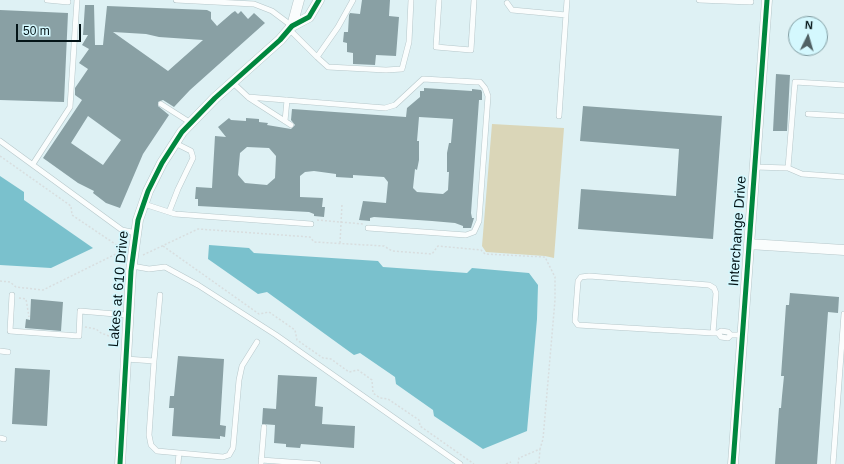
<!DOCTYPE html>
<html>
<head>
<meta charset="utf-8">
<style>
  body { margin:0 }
  #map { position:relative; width:844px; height:464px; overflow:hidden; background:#def1f4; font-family:Arial,sans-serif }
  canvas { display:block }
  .north { position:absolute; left:788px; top:16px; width:40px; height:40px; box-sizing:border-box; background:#d4f8fe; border:1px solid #819da2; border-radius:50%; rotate:5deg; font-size:11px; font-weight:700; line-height:16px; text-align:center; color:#041417 }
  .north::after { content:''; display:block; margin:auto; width:14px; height:18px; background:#506164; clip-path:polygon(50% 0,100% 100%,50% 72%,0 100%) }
  .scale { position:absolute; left:16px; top:24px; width:65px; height:18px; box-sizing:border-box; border:2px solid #041417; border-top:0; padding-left:5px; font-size:12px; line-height:14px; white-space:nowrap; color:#041417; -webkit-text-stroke:3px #d4f8fe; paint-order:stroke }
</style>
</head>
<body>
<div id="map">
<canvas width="844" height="464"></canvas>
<div class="north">N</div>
<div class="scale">50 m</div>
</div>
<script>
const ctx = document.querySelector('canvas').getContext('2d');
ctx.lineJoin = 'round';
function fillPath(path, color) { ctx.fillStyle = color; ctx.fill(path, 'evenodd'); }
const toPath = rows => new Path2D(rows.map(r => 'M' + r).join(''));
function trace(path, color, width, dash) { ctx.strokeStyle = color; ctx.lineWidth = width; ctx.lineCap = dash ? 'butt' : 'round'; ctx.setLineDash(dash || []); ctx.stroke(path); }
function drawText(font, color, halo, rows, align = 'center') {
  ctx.font = font + ' Arial,sans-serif'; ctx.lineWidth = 3; ctx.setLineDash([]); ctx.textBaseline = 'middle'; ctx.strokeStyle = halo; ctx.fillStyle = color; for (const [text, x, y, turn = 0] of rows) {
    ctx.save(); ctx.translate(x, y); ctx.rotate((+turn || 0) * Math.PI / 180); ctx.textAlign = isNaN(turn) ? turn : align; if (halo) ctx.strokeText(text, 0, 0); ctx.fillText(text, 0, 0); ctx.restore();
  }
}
fillPath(toPath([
  [492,124,564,128,554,258,545,256,486,252,482,246]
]), '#dad6b8');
fillPath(toPath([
  [0,176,24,192,24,200,93,248,51,268,0,265],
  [209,245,249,248,254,253,378,261,383,267,467,273,472,268,529,273,538,285,537,319,527,431,483,449,434,416,433,410,396,384,395,377,360,353,354,355,267,292,258,294,208,259]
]), '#7ac1cd');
fillPath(toPath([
  [362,0,390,0,389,16,399,17,396,56,376,55,375,65,353,64,353,53,347,52,347,43,343,42,344,32,348,32,349,15,350,13,360,14],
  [85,5,94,5,95,45,103,45,107,6,207,10,211,12,211,19,217,26,232,13,235,11,238,14,241,11,248,19,254,13,265,23,190,90,174,107,163,100,158,102,158,106,169,115,143,154,120,208,106,203,93,193,94,191,78,183,43,158,82,100,75,95,75,88,88,69,79,63,89,49,82,45,88,35,83,35],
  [113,32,146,34,159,37,203,40,168,71],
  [88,116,121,140,103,165,71,143],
  [0,10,68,13,64,102,0,100],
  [776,74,790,75,787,131,773,131],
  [424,88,472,91,472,89,481,90,482,92,482,100,479,100,471,213,472,218,474,218,471,228,463,228,463,226,455,223,432,221,374,217,370,218,370,221,359,220,363,201,386,203,388,182,384,177,353,175,353,178,336,177,336,174,314,171,305,172,300,176,300,197,323,198,322,207,325,207,324,217,314,216,314,214,309,212,198,206,198,199,195,199,196,187,212,188,215,136,226,137,218,127,229,118,231,120,246,121,246,118,259,119,259,122,268,123,267,125,291,129,295,125,291,120,292,109,406,117,407,108,420,97,420,91,424,91],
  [419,117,453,119,451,143,449,143,447,153,447,172,449,172,448,190,443,194,417,192,413,188,415,169,417,170,419,160,419,141,417,141],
  [247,147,269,148,276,156,275,178,267,185,245,183,238,175,240,153],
  [583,106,722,116,713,239,578,229,581,189,676,196,679,149,580,141],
  [790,293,839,297,838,313,828,312,817,464,775,464,779,408,781,408,782,396,784,376,781,376,786,305,789,305],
  [31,299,63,302,61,331,25,328,26,319,30,320],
  [178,356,224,359,220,425,226,426,225,437,220,436,220,439,172,436,174,408,169,408,170,396,174,396],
  [15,368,50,370,47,426,12,424],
  [278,375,317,377,315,406,323,407,322,424,355,426,354,448,301,444,300,448,286,447,286,444,274,443,275,425,262,424,263,408,276,409]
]), '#89a0a4');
const lane = toPath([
  [47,0,68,2],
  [176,0,254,4,272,11,292,26],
  [439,0,436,47,471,50,474,0],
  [699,0,751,2],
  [507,3,512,10,566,15],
  [289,29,317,57,338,27,353,0],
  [317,57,328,67,386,70,402,69,409,42,411,0],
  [232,82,248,97,385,108,395,105,423,79,476,82,480,82,485,88,488,96,479,221,474,232,466,235,368,228],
  [249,98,291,125],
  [161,104,191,123],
  [808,114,844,116],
  [559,116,567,0],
  [285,121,287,100],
  [0,141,122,230,136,233],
  [33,164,70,107,77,0],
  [755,167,788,168,802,174,844,177],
  [788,168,795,82,844,85],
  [144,204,175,214,311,224],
  [169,212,178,189,193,158,191,151,175,143],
  [132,266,149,269,165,267,198,285,276,335,460,464],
  [12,295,10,331,79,336,80,311,127,315],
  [713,333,716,293,714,288,709,285,589,276,581,277,578,281,575,321,578,325,713,333,718,333],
  [731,335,728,338,721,337,718,333,721,331,728,332,731,335,743,335],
  [0,351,8,352],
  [126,359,154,361,160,295],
  [154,361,149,435,151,445,157,451,223,457,229,455,233,448,239,380,242,366,257,342],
  [0,438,4,439],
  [261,460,318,464],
  [178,464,179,453],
  [261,464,264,427],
  [833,464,844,314]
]);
const street = toPath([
  [292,26,299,0],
  [749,244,844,250],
  [120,464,131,271,138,220,148,191,162,163,182,132,215,98,280,40,292,26,309,17,319,0],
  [733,464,767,0]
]);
trace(lane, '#b6c7ca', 6);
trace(street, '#b6c7ca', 11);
trace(toPath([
  [0,156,71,206,72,215,124,250],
  [317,220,363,224],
  [340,243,342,204],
  [163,246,259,314,269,312,295,330,297,340,323,358,331,359,349,372,358,370,372,380,373,393,380,398,388,399,419,420,420,426,474,464],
  [143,255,198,229,310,237,314,242,384,246,392,251,432,254,438,246,481,250,485,254,545,257,555,277,555,300,543,439,540,449,519,458,518,464],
  [0,281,10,282,16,287,43,290,124,250],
  [19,298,26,299,29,317],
  [85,327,96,329,101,333,117,339],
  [506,464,511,462],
  [535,464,539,462,540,449]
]), '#d8dedf', 1.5, [2, 2]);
trace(lane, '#fafdfd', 5);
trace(street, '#fafdfd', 10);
trace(toPath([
  [120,464,131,271,138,220,148,191,162,163,182,132,215,98,280,40,292,26,309,17,319,0],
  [733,464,767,0]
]), '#00873e', 5);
drawText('14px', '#041417', '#d4f8fe', [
  ["Interchange Drive",738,231,-86],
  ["Lakes at 610 Drive",119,289,-85]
]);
</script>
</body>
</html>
